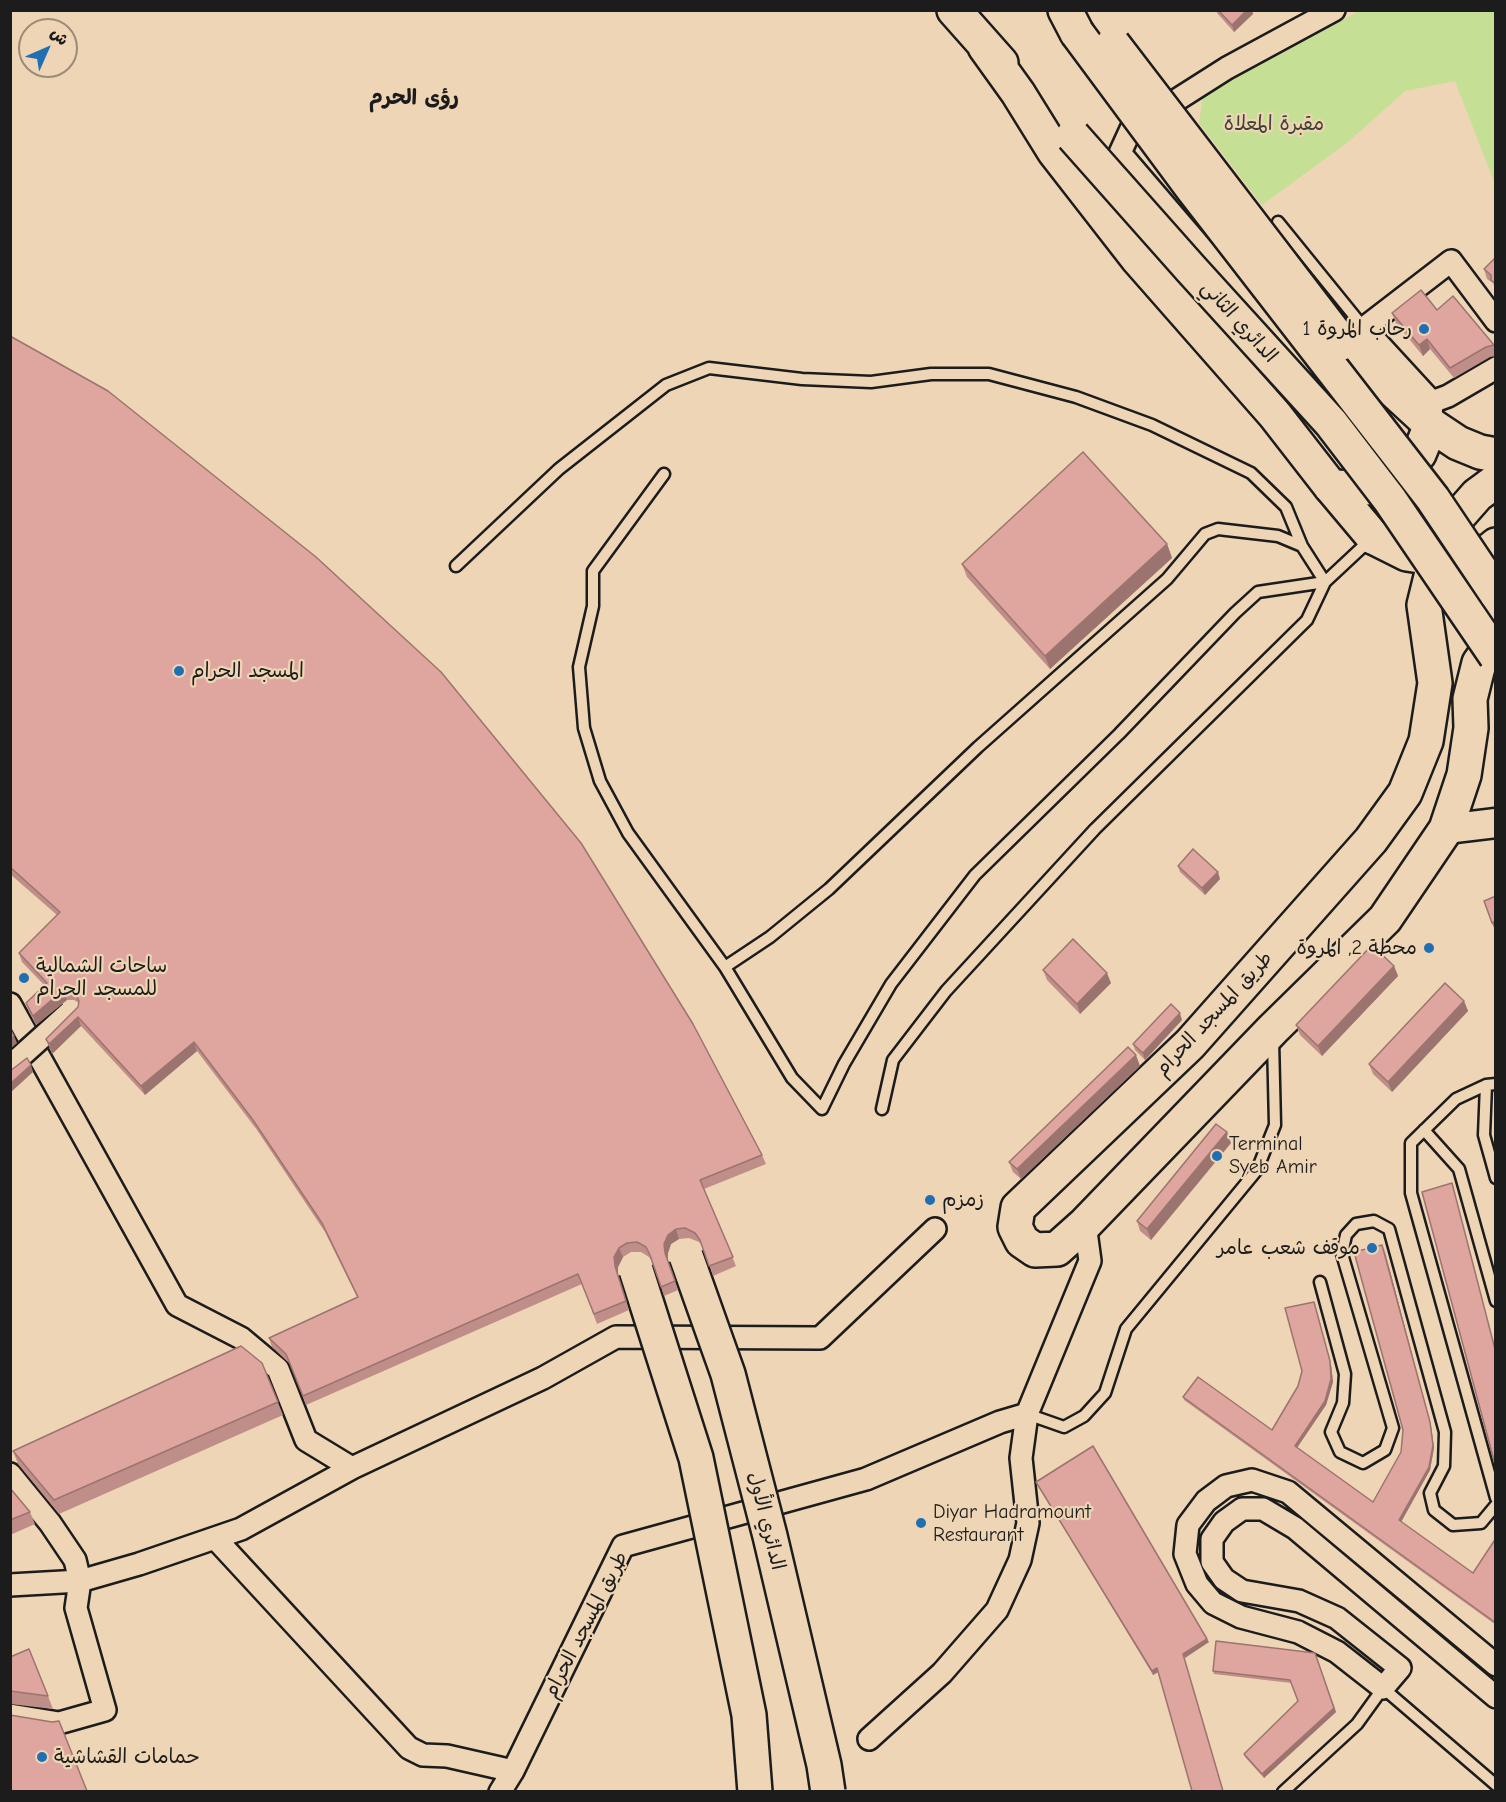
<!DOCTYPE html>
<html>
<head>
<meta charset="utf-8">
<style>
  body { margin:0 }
  #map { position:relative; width:1506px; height:1802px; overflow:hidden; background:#eed5b5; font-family:"Comic Neue","Playpen Sans Arabic",sans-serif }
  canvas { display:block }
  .frame { position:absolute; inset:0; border:12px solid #1c1c1c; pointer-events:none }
  .north { position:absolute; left:18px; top:18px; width:60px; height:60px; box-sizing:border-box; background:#eed5b5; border:2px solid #9a8b78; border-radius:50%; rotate:45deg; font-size:16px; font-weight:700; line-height:24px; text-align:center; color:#1c1c1c }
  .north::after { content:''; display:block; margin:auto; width:21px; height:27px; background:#1f6fb2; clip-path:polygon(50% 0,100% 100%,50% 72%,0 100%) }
</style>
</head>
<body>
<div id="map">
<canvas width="1506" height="1802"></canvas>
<div class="frame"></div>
<div class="north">ش</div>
</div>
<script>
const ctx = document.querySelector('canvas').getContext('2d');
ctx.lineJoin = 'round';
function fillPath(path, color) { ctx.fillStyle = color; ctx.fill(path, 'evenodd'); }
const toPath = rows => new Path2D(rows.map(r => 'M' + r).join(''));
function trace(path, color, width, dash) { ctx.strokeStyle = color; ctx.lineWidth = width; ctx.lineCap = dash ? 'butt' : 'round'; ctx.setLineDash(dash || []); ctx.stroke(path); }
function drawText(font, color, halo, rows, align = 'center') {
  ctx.font = font + ' "Comic Neue","Playpen Sans Arabic",sans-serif'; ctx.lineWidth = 4.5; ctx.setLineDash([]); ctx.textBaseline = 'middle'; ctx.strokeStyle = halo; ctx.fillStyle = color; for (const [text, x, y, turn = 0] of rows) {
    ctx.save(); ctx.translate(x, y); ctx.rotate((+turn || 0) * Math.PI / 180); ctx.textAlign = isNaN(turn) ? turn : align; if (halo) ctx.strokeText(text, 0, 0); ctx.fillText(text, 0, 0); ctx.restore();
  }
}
fillPath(toPath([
  [1481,11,1482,13,1486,11,1495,11,1495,184,1455,81,1405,91,1348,142,1262,205,1199,123,1203,96,1359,11]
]), '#c5df95');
const lane = toPath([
  [1278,222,1364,328],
  [664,474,593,571,593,606,579,667,584,728,600,781,628,833,725,967,792,1078,822,1109,844,1064,891,984,975,875,1119,734,1235,613,1258,592,1325,582,1371,539],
  [456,566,559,469,666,385,709,368,802,379,871,382,931,374,989,374,1076,397,1152,425,1251,473,1286,507,1302,546],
  [725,967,770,937,829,889,978,747,1167,579,1205,534,1218,529,1278,536,1302,546,1325,582,1307,620,1095,829,946,991,893,1060,882,1109],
  [1496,1084,1486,1085,1456,1099,1411,1143,1411,1193,1496,1498],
  [1486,1085,1484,1135,1496,1178],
  [1424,1130,1459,1169,1496,1301],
  [1320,1282,1345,1374,1343,1403,1331,1432,1340,1452,1363,1463,1385,1450,1393,1428,1342,1254,1346,1235,1356,1224,1374,1221,1389,1229,1445,1432,1444,1466,1430,1493,1434,1510,1453,1525,1481,1523,1496,1505],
  [1027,1414,1064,1427,1084,1416,1105,1393,1126,1329,1257,1170,1275,1125,1273,1040],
  [1283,1792,1357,1724,1383,1688,1496,1785]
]);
const street = toPath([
  [1334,10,1227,68,1131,129,1120,153,1385,462],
  [1432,402,1364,328,1451,261,1496,321],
  [1431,416,1432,402,1448,396,1496,368],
  [10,1004,177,1305,241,1338,278,1369,306,1440,352,1468],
  [10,1474,50,1523,75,1560,80,1581,76,1608,105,1710,59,1723,10,1715],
  [215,1538,409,1748,423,1755,447,1756,513,1771],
  [10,1585,80,1581,139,1564,241,1529,352,1468,543,1378,616,1337,820,1338,935,1229],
  [1496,1665,1288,1492,1252,1480,1226,1486,1206,1501,1188,1525,1185,1554,1197,1584,1213,1603,1241,1617,1298,1632,1337,1652,1383,1688,1400,1668,1337,1618,1299,1601,1242,1591,1224,1579,1212,1562,1212,1539,1224,1522,1242,1509,1263,1509,1295,1528,1496,1697],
  [869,1739,942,1673,997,1610,1020,1560,1028,1523,1021,1458,1027,1414,1090,1261,1085,1224],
  [500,1792,513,1771,623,1546,866,1479,1000,1422,1027,1414]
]);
const secondary = toPath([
  [1446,829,1496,823]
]);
const primary = toPath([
  [1496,481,1477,495,1441,536,1424,605,1435,683,1426,741,1405,793,1371,840,1190,1044,1018,1208,1015,1227,1022,1241,1035,1250,1057,1249,1085,1224,1273,1029,1385,919,1446,829,1464,775,1471,728,1470,699,1479,663,1496,639],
  [1331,487,1366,488,1396,475,1419,454,1431,425,1458,443,1480,452,1496,455],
  [1373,537,1407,554,1459,562,1490,550,1496,545]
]);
const highway = toPath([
  [954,10,1001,63],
  [1065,10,1077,33],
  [985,47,1018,93,1054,151,1138,259,1275,415,1331,487,1373,537],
  [1342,343,1431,425]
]);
trace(lane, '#1c1c1c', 15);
trace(street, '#1c1c1c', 26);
trace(secondary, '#1c1c1c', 33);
trace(primary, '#1c1c1c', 38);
trace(highway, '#1c1c1c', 38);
trace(lane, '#eed5b5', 10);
trace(street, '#eed5b5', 21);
trace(secondary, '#eed5b5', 28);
trace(primary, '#eed5b5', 33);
trace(highway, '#eed5b5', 33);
const streetBridge = toPath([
  [10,1066,70,1012]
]);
const highwayBridge = toPath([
  [1077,33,1192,188,1433,499,1496,593],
  [1113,44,1342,343],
  [1073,136,1191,269,1331,423,1390,500,1496,656],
  [686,1256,728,1374,770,1536,824,1765,828,1792],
  [636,1270,696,1458,749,1715,755,1792]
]);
trace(streetBridge, '#1c1c1c', 26, []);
trace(highwayBridge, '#1c1c1c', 38, []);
trace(streetBridge, '#eed5b5', 21);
trace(highwayBridge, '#eed5b5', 33);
fillPath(toPath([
  [1216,10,1252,10,1253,14,1234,32,1217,13],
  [1496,257,1496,290,1493,283,1487,279,1484,269],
  [1437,310,1494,345,1496,350,1496,356,1490,357,1454,378,1430,349,1423,356,1396,323,1392,313],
  [10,336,762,1155,766,1164,704,1189,736,1266,713,1276,704,1249,699,1242,689,1238,679,1239,671,1244,668,1253,668,1262,678,1290,664,1296,653,1263,649,1257,641,1252,631,1252,623,1257,618,1267,618,1276,629,1310,597,1324,582,1284,306,1405,290,1364,272,1347,269,1338,357,1297,325,1232,257,1130,197,1051,145,1095,81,1026,52,1054,46,1039,78,1007,79,1003,74,1000,67,1000,36,1025,29,1012,26,1003,45,986,22,962,19,953,57,915,10,874],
  [1167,544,1172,558,1050,669,967,577,962,564],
  [1178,866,1220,879,1205,895,1180,872],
  [1394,966,1398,976,1322,1056,1300,1035,1296,1025],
  [1043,970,1111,983,1080,1014,1047,980],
  [1464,1001,1468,1011,1392,1092,1373,1074,1369,1064],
  [1182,1020,1145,1060,1135,1050,1133,1044],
  [1140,1066,1021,1179,1013,1172,1009,1162],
  [1231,1143,1151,1240,1140,1231,1137,1221],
  [1384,1248,1431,1426,1434,1448,1430,1470,1401,1522,1473,1573,1496,1538,1496,1625,1184,1400,1183,1397,1272,1430,1331,1364,1333,1382,1326,1405,1297,1448,1373,1502,1401,1452,1403,1430],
  [262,1363,283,1415,59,1514,18,1464,13,1451],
  [1036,1482,1209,1642,1153,1675],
  [10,1488,30,1512,35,1524,10,1535],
  [1315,1653,1336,1712,1264,1778,1245,1757,1244,1754,1298,1701,1291,1683,1214,1674,1213,1671],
  [10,1657,48,1696,53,1709,10,1704]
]), '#c08e89');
fillPath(toPath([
  [1247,10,1252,10,1253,14,1234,32,1232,25],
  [1427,339,1430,349,1423,356,1419,345],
  [1167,544,1172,558,1050,669,1045,656],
  [1218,872,1220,879,1205,895,1202,888],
  [1496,921,1496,930,1495,930,1492,923],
  [1394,966,1398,976,1322,1056,1318,1046],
  [1107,973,1111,983,1080,1014,1077,1004],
  [63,990,67,1000,36,1025,33,1016],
  [1464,1001,1468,1011,1392,1092,1388,1082],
  [1180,1013,1182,1020,1145,1060,1143,1053],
  [78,1017,81,1026,52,1054,49,1044],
  [14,1036,17,1043,10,1049,10,1039],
  [194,1042,197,1051,145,1095,141,1086],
  [1136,1055,1140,1066,1021,1179,1017,1169],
  [31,1065,33,1072,10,1093,10,1084],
  [1227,1132,1231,1143,1151,1240,1147,1229],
  [676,1229,679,1239,671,1244,668,1253,668,1262,665,1253,664,1244,668,1235],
  [619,1248,623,1257,618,1267,618,1276,629,1310,615,1266,614,1257],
  [1384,1248,1431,1426,1434,1448,1430,1470,1400,1524,1399,1520,1433,1445],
  [1314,1302,1331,1364,1333,1382,1326,1405,1296,1449,1295,1446],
  [1207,1639,1209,1642,1185,1658,1183,1654],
  [1315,1653,1336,1712,1264,1778,1262,1774,1334,1708],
  [1157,1668,1158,1672,1153,1675,1152,1671]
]), '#9c746f');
const building = toPath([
  [1218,10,1247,10,1232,25,1218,10],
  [1496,257,1496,284,1491,280,1491,275,1484,269,1496,257],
  [1421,290,1437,310,1453,296,1494,345,1486,347,1450,368,1427,339,1419,345,1392,313,1421,290],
  [10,336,108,391,316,557,441,672,581,843,693,1024,762,1155,700,1180,733,1257,709,1266,700,1240,695,1233,685,1228,676,1229,668,1235,664,1244,665,1253,675,1281,661,1287,650,1255,646,1247,637,1242,627,1243,619,1248,614,1257,615,1266,626,1301,594,1314,578,1274,303,1396,286,1354,269,1338,358,1297,322,1223,253,1120,194,1042,141,1086,78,1017,49,1044,46,1039,78,1007,79,1001,76,995,71,991,63,990,33,1016,26,1003,47,983,19,953,60,912,10,867,10,336],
  [1083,452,1167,544,1045,656,962,564,1083,452],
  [1193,849,1218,872,1202,888,1178,866,1193,849],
  [1496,896,1496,921,1492,923,1484,901,1496,896],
  [1073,939,1107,973,1077,1004,1043,970,1073,939],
  [1372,945,1394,966,1318,1046,1296,1025,1372,945],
  [1445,983,1464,1001,1388,1082,1369,1064,1445,983],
  [1171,1004,1180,1013,1143,1053,1133,1044,1171,1004],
  [10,1029,14,1036,10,1039,10,1029],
  [1128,1047,1136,1055,1017,1169,1009,1162,1128,1047],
  [27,1058,31,1065,10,1084,10,1071,27,1058],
  [1216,1124,1227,1132,1147,1229,1137,1221,1216,1124],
  [1452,1183,1496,1353,1496,1468,1422,1192,1452,1183],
  [1382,1245,1430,1422,1433,1445,1429,1467,1399,1520,1473,1573,1496,1538,1496,1623,1183,1397,1198,1377,1272,1430,1298,1386,1302,1371,1285,1308,1314,1302,1330,1361,1331,1379,1325,1401,1295,1446,1373,1502,1401,1452,1403,1430,1354,1252,1382,1245],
  [241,1346,262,1363,278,1402,54,1500,13,1451,241,1346],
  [1093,1446,1207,1639,1183,1654,1223,1791,1192,1791,1157,1668,1152,1671,1036,1482,1093,1446],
  [10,1488,30,1512,10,1520,10,1488],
  [1216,1641,1315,1653,1334,1708,1262,1774,1244,1754,1298,1701,1290,1680,1213,1671,1216,1641],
  [29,1649,48,1696,10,1691,10,1657,29,1649],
  [10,1715,52,1722,59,1721,87,1791,10,1791,10,1715]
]);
fillPath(building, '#dfa59f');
trace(building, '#9c746f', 1.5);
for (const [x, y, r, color] of [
  [1424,329,6,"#1f6fb2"],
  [179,671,6,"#1f6fb2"],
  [1429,948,6,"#1f6fb2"],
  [24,978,6,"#1f6fb2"],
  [1217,1156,6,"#1f6fb2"],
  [930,1200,6,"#1f6fb2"],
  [1372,1248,6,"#1f6fb2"],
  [921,1523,6,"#1f6fb2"],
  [42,1757,6,"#1f6fb2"]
]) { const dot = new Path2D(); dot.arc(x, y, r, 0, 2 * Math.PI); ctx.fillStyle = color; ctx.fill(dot); trace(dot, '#eed5b5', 2); }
drawText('20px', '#3e4334', '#eed5b5', [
  ["مقبرة المعلاة",1274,124]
]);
drawText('20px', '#1c1c1c', '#eed5b5', [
  ["الدائري الثاني",1239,322,48],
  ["طريق المسجد الحرام",1214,1014,-47],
  ["الدائري الأول",766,1521,76],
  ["طريق المسجد الحرام",586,1625,-63]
]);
drawText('20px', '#1c1c1c', '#eed5b5', [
  ["رحاب المروة 1",1412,329,"right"],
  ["المسجد الحرام",191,671],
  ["محطة 2, المروة",1417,948,"right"],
  ["ساحات الشمالية",36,966],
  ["للمسجد الحرام",36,989],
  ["Terminal",1229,1144],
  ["Syeb Amir",1229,1167],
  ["زمزم",942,1200],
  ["موقف شعب عامر",1360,1248,"right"],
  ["Diyar Hadramount",933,1512],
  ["Restaurant",933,1535],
  ["حمامات القشاشية",54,1757]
], 'left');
drawText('bold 21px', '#1c1c1c', '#eed5b5', [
  ["رؤى الحرم",414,98]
]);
</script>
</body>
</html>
